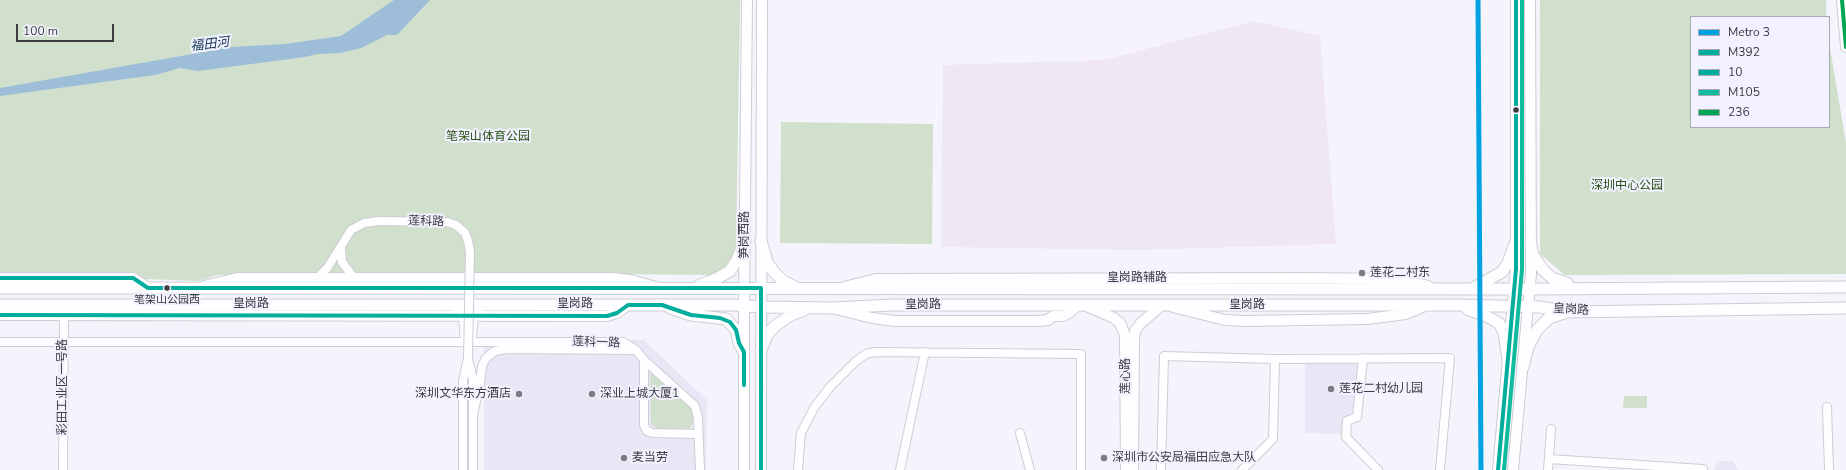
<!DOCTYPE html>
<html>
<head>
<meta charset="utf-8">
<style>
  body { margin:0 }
  #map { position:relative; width:1846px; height:470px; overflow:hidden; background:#f5f4fc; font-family:"Nunito Sans",sans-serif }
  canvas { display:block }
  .legend { position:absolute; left:1690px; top:16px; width:140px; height:112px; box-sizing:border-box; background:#f2f1ff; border:1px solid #a9a8b3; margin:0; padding:5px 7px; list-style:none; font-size:12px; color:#3c3b40 }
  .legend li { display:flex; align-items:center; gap:8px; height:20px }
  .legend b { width:20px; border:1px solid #a9a8b3 }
  .scale { position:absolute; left:16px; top:24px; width:98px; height:18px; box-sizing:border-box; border:2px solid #3c3b40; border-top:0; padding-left:5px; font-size:12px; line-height:14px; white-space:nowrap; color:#3c3b40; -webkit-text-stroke:3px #f2f1ff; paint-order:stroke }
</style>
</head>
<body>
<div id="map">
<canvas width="1846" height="470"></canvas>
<ul class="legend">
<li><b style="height:5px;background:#00a2e1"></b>Metro 3</li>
<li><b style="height:5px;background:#01ad9c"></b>M392</li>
<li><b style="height:5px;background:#01ad9c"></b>10</li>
<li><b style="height:5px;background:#0fbb9f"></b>M105</li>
<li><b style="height:5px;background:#00a651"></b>236</li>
</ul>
<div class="scale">100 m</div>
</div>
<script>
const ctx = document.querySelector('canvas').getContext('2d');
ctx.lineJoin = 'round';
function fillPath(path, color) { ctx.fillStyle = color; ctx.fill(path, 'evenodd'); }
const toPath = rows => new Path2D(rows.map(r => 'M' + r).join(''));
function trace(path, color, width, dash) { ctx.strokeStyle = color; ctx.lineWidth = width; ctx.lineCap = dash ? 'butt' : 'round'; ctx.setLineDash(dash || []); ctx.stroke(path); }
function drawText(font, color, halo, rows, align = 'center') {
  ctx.font = font + ' "Nunito Sans","Noto Sans SC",sans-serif'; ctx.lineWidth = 4; ctx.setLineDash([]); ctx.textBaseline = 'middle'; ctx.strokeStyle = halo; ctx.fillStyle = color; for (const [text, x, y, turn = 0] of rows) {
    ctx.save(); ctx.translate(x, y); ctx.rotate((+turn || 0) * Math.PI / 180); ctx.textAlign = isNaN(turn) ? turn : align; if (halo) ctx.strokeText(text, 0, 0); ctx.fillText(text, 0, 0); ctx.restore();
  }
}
fillPath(toPath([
  [484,338,644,340,707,400,706,470,484,470],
  [1305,364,1360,364,1355,415,1343,418,1342,434,1305,433],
  [1717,461,1733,461,1738,470,1714,470]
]), '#e9e7f6');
fillPath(toPath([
  [1254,21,1320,36,1336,244,1138,250,941,247,943,65,1104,60]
]), '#f0e7f4');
fillPath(toPath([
  [0,0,740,0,736,251,734,262,713,275,708,275,525,273,218,275,198,281,144,279,136,274,0,275],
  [1540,0,1826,0,1826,17,1691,17,1691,127,1829,127,1829,42,1846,143,1846,274,1565,275,1540,254],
  [781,122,933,124,932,244,780,243],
  [653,372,692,407,694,421,690,428,658,429,651,424,650,375],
  [1624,396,1647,396,1647,408,1623,408]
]), '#d0e0cc');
fillPath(toPath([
  [394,0,430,0,397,35,387,35,361,48,341,53,317,54,305,57,198,71,180,68,155,75,0,96,0,88,232,47,285,44,341,36]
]), '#9dbdd8');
const minor = toPath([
  [341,248,342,262,354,278],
  [317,279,328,267,351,230,364,223,379,221],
  [451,305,459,309,463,316,465,343],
  [472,338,473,325,475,316,479,312],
  [0,342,623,342,636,350,644,360,695,406,698,418,700,470],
  [1363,358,1357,417,1347,421,1346,437,1378,470],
  [468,359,473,379,473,470],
  [644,360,644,425,647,431,653,433,698,434],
  [1827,407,1829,470],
  [473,415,480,383,482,366,486,358,495,351,506,349,636,350],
  [1020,433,1030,470],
  [1549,459,1703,469],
  [63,470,64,309],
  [463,470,463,381,467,362],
  [798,470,801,433,814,408,830,387,856,361,866,354,875,352,1081,354,1081,470],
  [900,470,925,352],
  [1161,470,1164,356,1275,359,1450,358,1440,470],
  [1242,470,1273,439,1275,359],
  [1548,470,1551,429]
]);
const major = toPath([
  [1842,0,1846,47],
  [0,278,133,278,148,288],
  [204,286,237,278,613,278,631,280,656,287],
  [844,287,876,279,1305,278,1397,279,1428,286],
  [1084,305,1114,318,1120,323,1125,335,1126,470],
  [1173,307,1225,320,1244,321,1367,319,1406,314,1425,306],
  [836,309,872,318,895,321,1036,321,1048,320,1053,316,1063,316,1069,313,1077,306],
  [0,315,607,316,617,313,628,305],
  [744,470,744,306,747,0],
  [761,470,762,0],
  [1133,470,1134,339,1135,331,1141,323,1162,305],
  [1498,470,1516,269,1516,0],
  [1513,470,1531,274,1530,0]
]);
const highway = toPath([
  [761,241,768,264,775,273,783,281,795,287],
  [1531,245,1533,255,1543,270,1552,278,1567,283,1569,288,1572,288],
  [700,285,716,279,730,271,737,260,745,240],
  [1475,287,1502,272,1508,263,1516,241],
  [0,288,1530,289,1846,287],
  [0,305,734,305,761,307,834,308,891,305,1457,305,1540,307,1566,312,1846,308],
  [670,308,691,315,726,319,736,330,739,343,744,352],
  [1467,309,1484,315,1499,323,1504,332,1508,360],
  [761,350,767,335,775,326,791,315,804,310],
  [1523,367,1528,347,1537,330,1549,318,1564,313]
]);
trace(minor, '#cecdd3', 10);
trace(major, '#cecdd3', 12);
trace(highway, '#cecdd3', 13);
trace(minor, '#fefdff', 8);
trace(major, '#fefdff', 10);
trace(highway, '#fefdff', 11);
const minorBridge = toPath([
  [379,221,447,222,456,225,465,233,468,241,470,252,468,359]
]);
trace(minorBridge, '#cecdd3', 10, []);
trace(minorBridge, '#fefdff', 8);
trace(toPath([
  [0,278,133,278,148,288,761,288,761,470],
  [0,315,607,316,617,313,628,305,662,305,691,315,720,318,730,322,736,330,739,343,744,352,744,385]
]), '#01ad9c', 4);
trace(toPath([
  [1498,470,1516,269,1516,0]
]), '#01ad9c', 4);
trace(toPath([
  [1504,470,1522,269,1522,0]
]), '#0fbb9f', 4);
trace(toPath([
  [1842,0,1846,47]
]), '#00a651', 4);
trace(toPath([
  [1478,0,1481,470]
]), '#00a2e1', 5);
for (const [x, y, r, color] of [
  [1516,110,3.5,"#3c3b40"],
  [1362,273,4,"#7d7c82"],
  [167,288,3.5,"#3c3b40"],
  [1331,389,4,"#7d7c82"],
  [519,394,4,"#7d7c82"],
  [592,394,4,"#7d7c82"],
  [624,458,4,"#7d7c82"],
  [1104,458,4,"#7d7c82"]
]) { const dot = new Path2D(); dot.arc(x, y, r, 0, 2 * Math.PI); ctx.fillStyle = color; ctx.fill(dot); trace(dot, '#f2f1ff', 1.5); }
drawText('11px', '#3c3b40', '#f2f1ff', [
  ["笔架山公园西",167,300]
]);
drawText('12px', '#285013', '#f2f1ff', [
  ["笔架山体育公园",488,137],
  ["深圳中心公园",1627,186]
]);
drawText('12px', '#3c3b40', '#f2f1ff', [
  ["莲科路",426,222,2],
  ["笋岗西路",745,235,-90],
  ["皇岗路辅路",1137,278],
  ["皇岗路",251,304],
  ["皇岗路",575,304],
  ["皇岗路",923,305],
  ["皇岗路",1247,305],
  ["皇岗路",1571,310,4],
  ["莲科一路",596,343,2],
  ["莲心路",1126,376,-90],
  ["彩田工业区一号路",63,387,-90]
]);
drawText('12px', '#3c3b40', '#f2f1ff', [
  ["莲花二村东",1370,273],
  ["莲花二村幼儿园",1339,389],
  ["深圳文华东方酒店",511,394,"right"],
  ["深业上城大厦1",600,394],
  ["麦当劳",632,458],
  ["深圳市公安局福田应急大队",1112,458]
], 'left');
drawText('italic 13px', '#12364f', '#f2f1ff', [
  ["福田河",210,45,-7]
]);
</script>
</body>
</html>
